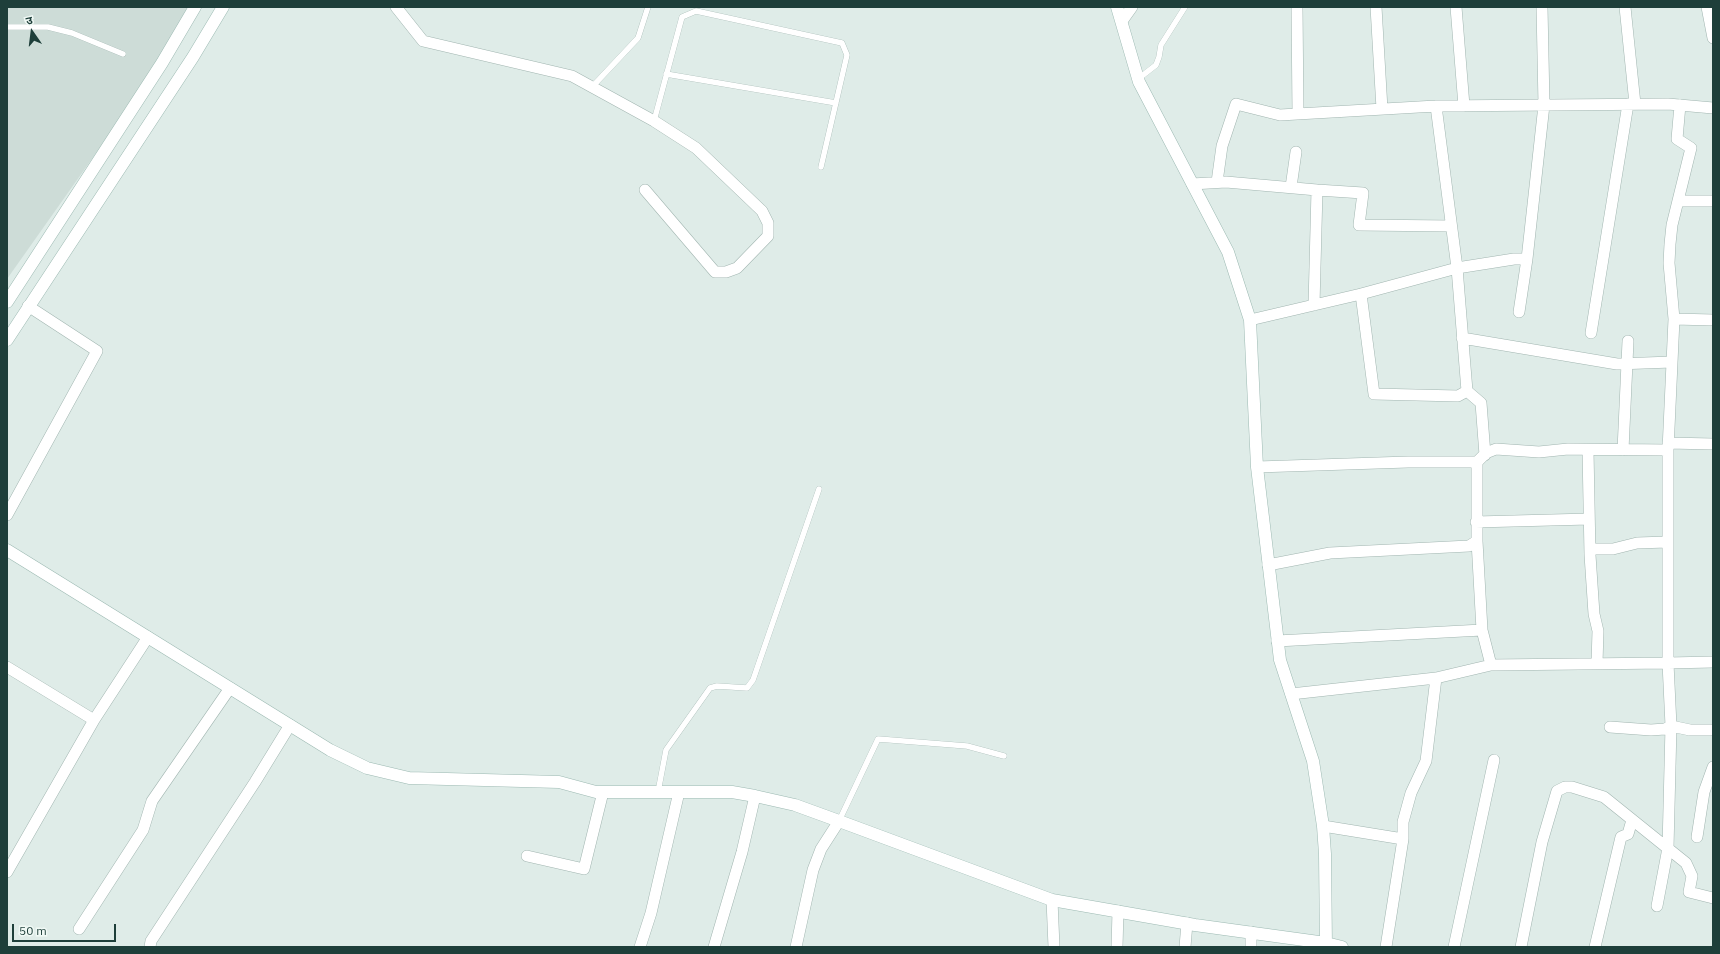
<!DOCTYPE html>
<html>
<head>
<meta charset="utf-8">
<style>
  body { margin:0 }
  #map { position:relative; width:1720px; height:954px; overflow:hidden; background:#dfece8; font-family:"IBM Plex Sans","Noto Sans Devanagari",sans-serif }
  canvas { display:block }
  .frame { position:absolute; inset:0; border:8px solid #1e3f3a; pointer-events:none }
  .north { position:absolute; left:12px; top:12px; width:40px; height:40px; -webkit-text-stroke:3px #f0f9f5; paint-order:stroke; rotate:346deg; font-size:11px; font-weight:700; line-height:16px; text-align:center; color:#1e3f3a }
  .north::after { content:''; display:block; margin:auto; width:14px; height:18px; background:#1e3f3a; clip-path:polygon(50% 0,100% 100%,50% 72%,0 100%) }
  .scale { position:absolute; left:12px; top:924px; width:104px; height:18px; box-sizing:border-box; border:2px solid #1e3f3a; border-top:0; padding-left:5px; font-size:12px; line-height:14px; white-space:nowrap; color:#1e3f3a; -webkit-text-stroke:3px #f0f9f5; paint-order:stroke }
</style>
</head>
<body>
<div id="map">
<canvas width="1720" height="954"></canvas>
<div class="frame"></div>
<div class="north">उ</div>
<div class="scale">50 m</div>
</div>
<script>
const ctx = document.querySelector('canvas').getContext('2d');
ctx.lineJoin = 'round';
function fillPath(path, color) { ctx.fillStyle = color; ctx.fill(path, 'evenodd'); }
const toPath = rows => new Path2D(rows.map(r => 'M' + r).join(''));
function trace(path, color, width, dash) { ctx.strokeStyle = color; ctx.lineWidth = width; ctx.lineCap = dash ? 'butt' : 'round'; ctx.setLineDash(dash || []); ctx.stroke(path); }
fillPath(toPath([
  [7,7,188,7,180,23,130,105,7,279]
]), '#cddcd7');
const lane = toPath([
  [7,27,48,27,72,33,123,54],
  [666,74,836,103],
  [1138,79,1156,65,1159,57,1161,45,1185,7],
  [592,87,638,38,648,7],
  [654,121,682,17,696,11,842,43,847,55,821,167],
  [658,792,666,750,710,688,717,686,747,688,753,680,819,489],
  [839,821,878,739,967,746,1004,756]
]);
const street = toPath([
  [396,7,423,41,572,76,654,121,696,148,762,211,768,223,768,236,737,268,726,272,715,272,645,190],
  [1297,7,1298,114],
  [1376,7,1382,109],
  [1456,7,1464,106],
  [1625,7,1635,104],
  [1707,7,1713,38],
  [1122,21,1132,7],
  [1217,182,1222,146,1236,104,1280,115,1436,106,1668,104,1713,108],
  [1192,184,1226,182,1317,190,1314,305],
  [1291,187,1296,152],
  [1317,190,1363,193,1359,225,1451,226],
  [1678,201,1713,201],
  [1361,294,1374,394,1458,396,1467,391,1457,268,1514,259,1527,259,1544,105,1542,7],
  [1519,312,1527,259],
  [1674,319,1713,320],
  [1250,320,1361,294,1457,268,1436,106],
  [1591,333,1628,104],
  [1462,338,1617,364,1672,362],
  [1467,391,1481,403,1485,455],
  [1668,443,1713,444],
  [1588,450,1590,555,1594,614,1598,631,1597,663],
  [1623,450,1628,341],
  [1668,450,1674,319,1669,263,1670,244,1672,225,1691,148,1677,139,1680,105],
  [1257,467,1408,462,1477,462,1486,453,1496,449,1539,452,1568,449,1668,450,1668,663,1491,665,1482,630,1277,641],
  [7,515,97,351,28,306],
  [1476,522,1589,519],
  [1477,541,1482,630],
  [1590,549,1613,549,1637,543,1667,542],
  [1268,565,1330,553,1469,546,1477,541,1477,462],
  [1713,662,1668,663,1671,726,1690,730,1713,730],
  [7,667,94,720,7,872],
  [1291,694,1436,678,1491,665],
  [94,720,148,637],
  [1610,727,1651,730,1665,729,1671,726,1668,848,1657,906],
  [1323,826,1403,839,1386,947],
  [1697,837,1704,792,1713,767],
  [1403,839,1403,822,1411,793,1426,761,1436,678],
  [527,856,584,869,603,792],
  [1052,900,1054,947],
  [79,929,143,830,152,801,230,688],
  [150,947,151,941,255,782,290,725],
  [640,947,651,913,679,792],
  [714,947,742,852,755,796],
  [796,947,813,870,821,849,839,821],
  [1117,947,1118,911],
  [1185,947,1187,923],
  [1251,947,1251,932],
  [1454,947,1494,760],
  [1521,947,1542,842,1557,791,1565,787,1572,787,1604,797,1686,863,1692,876,1689,892,1713,898],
  [1595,947,1621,837,1628,834,1632,820]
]);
const secondary = toPath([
  [1117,7,1139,82,1228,252,1250,320,1257,467,1280,660,1313,761,1323,826,1325,854,1326,947],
  [7,302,162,63,195,7],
  [7,340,193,57,223,7],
  [7,550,330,750,367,768,409,778,559,782,596,792,732,792,755,796,795,805,839,821,1052,900,1195,925,1326,943,1342,947]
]);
trace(lane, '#a1b5b0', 6);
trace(street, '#a1b5b0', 12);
trace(secondary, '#9cb9b2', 13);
trace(lane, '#fff', 5.5);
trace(street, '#fff', 11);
trace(secondary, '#fff', 12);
</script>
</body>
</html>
